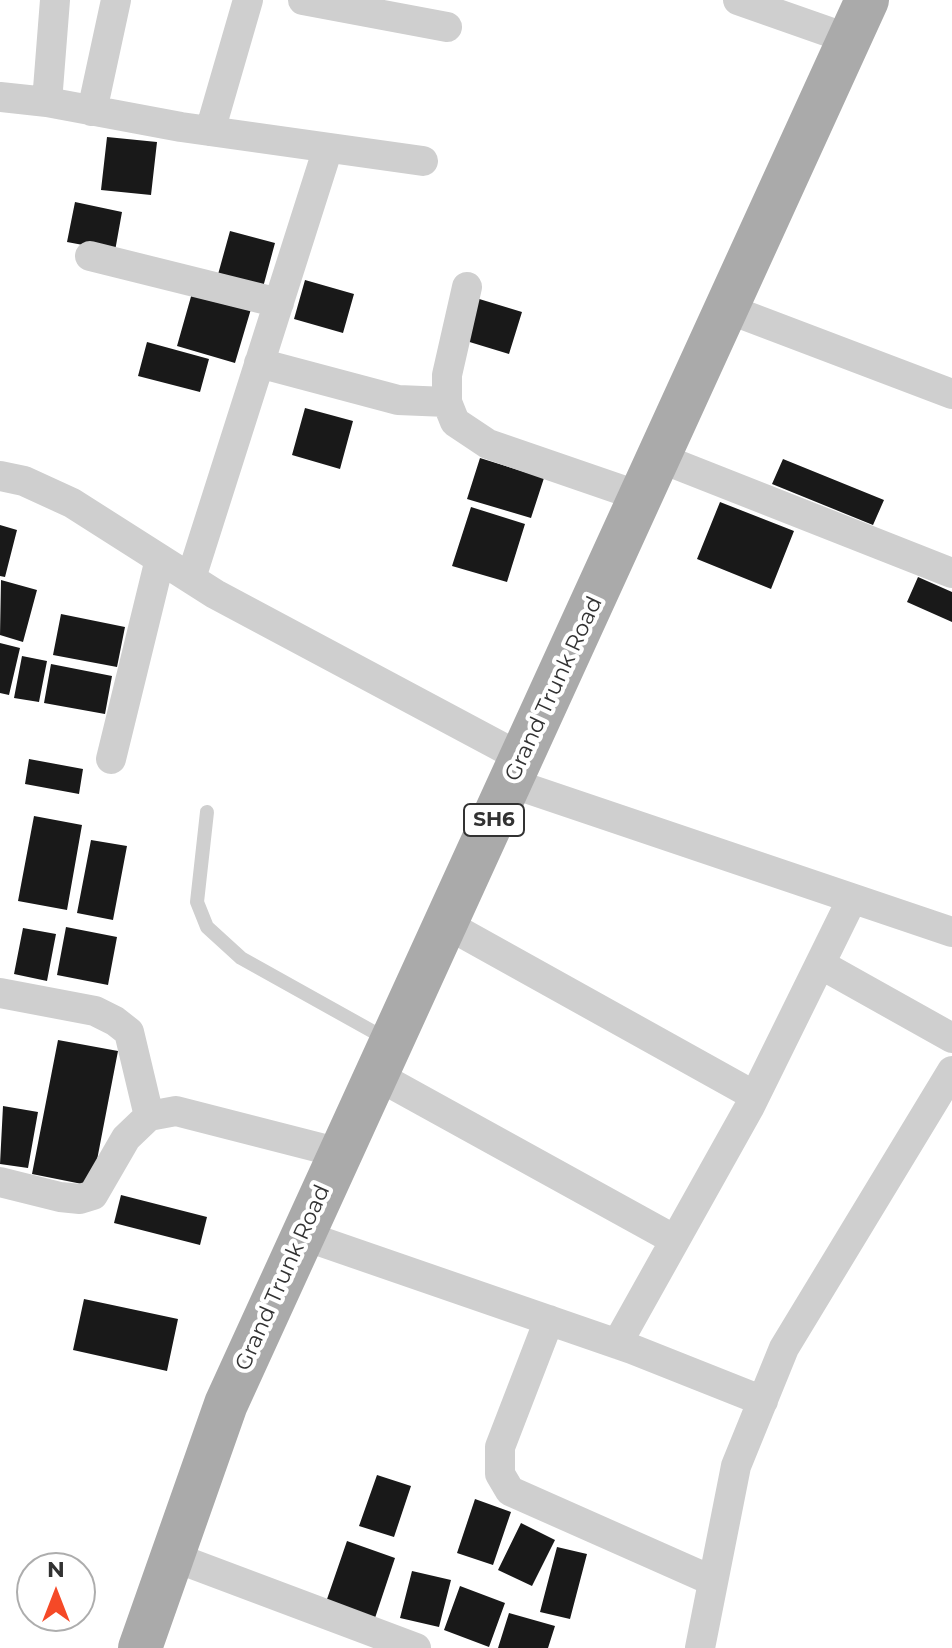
<!DOCTYPE html>
<html>
<head>
<meta charset="utf-8">
<style>
  body { margin:0 }
  #map { position:relative; width:952px; height:1648px; overflow:hidden; background:#fff; font-family:Montserrat,sans-serif }
  canvas { display:block }
  .north { position:absolute; left:16px; top:1552px; width:80px; height:80px; box-sizing:border-box; background:#fff; border:2px solid #adadad; border-radius:50%; rotate:0deg; font-size:22px; font-weight:700; line-height:32px; text-align:center; color:#323232 }
  .north::after { content:''; display:block; margin:auto; width:28px; height:36px; background:#f54927; clip-path:polygon(50% 0,100% 100%,50% 72%,0 100%) }
</style>
</head>
<body>
<div id="map">
<canvas width="952" height="1648"></canvas>
<div class="north">N</div>
</div>
<script>
const ctx = document.querySelector('canvas').getContext('2d');
ctx.lineJoin = 'round';
function fillPath(path, color) { ctx.fillStyle = color; ctx.fill(path, 'evenodd'); }
const toPath = rows => new Path2D(rows.map(r => 'M' + r).join(''));
function trace(path, color, width, dash) { ctx.strokeStyle = color; ctx.lineWidth = width; ctx.lineCap = dash ? 'butt' : 'round'; ctx.setLineDash(dash || []); ctx.stroke(path); }
function drawText(font, color, halo, rows, align = 'center') {
  ctx.font = font + ' Montserrat,sans-serif'; ctx.lineWidth = 8; ctx.setLineDash([]); ctx.textBaseline = 'middle'; ctx.strokeStyle = halo; ctx.fillStyle = color; for (const [text, x, y, turn = 0] of rows) {
    ctx.save(); ctx.translate(x, y); ctx.rotate((+turn || 0) * Math.PI / 180); ctx.textAlign = isNaN(turn) ? turn : align; if (halo) ctx.strokeText(text, 0, 0); ctx.fillText(text, 0, 0); ctx.restore();
  }
}
fillPath(toPath([
  [107,137,157,142,151,195,101,190],
  [75,202,122,212,115,251,67,242],
  [230,231,275,243,262,291,217,278],
  [305,280,354,294,343,333,294,319],
  [192,293,251,309,235,363,177,346],
  [476,298,522,312,509,354,463,340],
  [147,342,209,359,200,392,138,376],
  [305,408,353,421,340,469,292,455],
  [480,458,544,478,531,518,467,499],
  [783,459,884,500,873,525,772,484],
  [720,502,794,531,771,589,697,559],
  [471,507,525,524,507,582,452,566],
  [0,525,17,530,5,577,0,576],
  [918,577,952,592,952,622,907,602],
  [1,580,37,590,23,642,0,635],
  [61,614,125,627,117,667,53,655],
  [0,643,20,648,9,695,0,693],
  [22,656,47,661,39,702,14,698],
  [51,664,112,676,105,714,44,703],
  [29,759,83,769,79,794,25,784],
  [34,816,82,825,67,910,18,901],
  [91,840,127,846,113,920,77,913],
  [66,927,117,937,108,985,57,975],
  [23,928,56,934,47,981,14,974],
  [58,1040,118,1051,92,1186,32,1174],
  [3,1106,38,1112,28,1168,0,1164],
  [121,1195,207,1217,200,1245,114,1223],
  [84,1299,178,1319,167,1371,73,1350],
  [377,1475,411,1486,394,1537,359,1526],
  [475,1499,511,1512,493,1565,457,1553],
  [521,1523,555,1540,532,1586,498,1570],
  [347,1541,395,1558,375,1618,326,1602],
  [557,1547,587,1554,570,1619,540,1612],
  [412,1571,451,1580,439,1627,400,1618],
  [460,1586,505,1603,489,1647,444,1630],
  [509,1613,555,1626,548,1648,498,1648]
]), '#191919');
trace(toPath([
  [207,812,197,902,207,927,241,958,388,1040]
]), '#cfcfcf', 14);
trace(toPath([
  [303,0,447,27],
  [738,0,849,39],
  [0,97,47,102,181,127,423,161],
  [47,102,55,0],
  [92,111,116,0],
  [210,131,248,0],
  [90,256,279,303],
  [467,287,447,375,447,402,455,422,488,444,642,497],
  [728,309,952,394],
  [259,363,398,400,447,402],
  [660,458,952,573],
  [0,476,24,481,72,503,215,594,522,758],
  [191,578,328,148],
  [111,759,160,559],
  [511,783,952,932],
  [446,924,755,1096],
  [820,964,952,1038],
  [0,993,95,1011,115,1021,129,1032,149,1116],
  [376,1075,675,1240],
  [0,1182,60,1197,80,1199,93,1195,126,1138,149,1116,176,1111,340,1153],
  [302,1235,632,1349,763,1401],
  [549,1320,500,1447,500,1474,510,1491,713,1581],
  [617,1344,749,1108,852,899],
  [171,1556,416,1648],
  [700,1648,736,1466,784,1348,952,1071]
]), '#cfcfcf', 30);
trace(toPath([
  [140,1648,226,1404,867,0]
]), '#aaa', 44);
for (const [x, y, w] of [
  [494,820,60]
]) { const box = new Path2D(); box.roundRect(x - w / 2, y - 16, w, 32, 6); ctx.fillStyle = '#fff'; ctx.fill(box); trace(box, '#323232', 2); }
drawText('bold 20px', '#323232', null, [
  ["SH6",494,820]
]);
drawText('22px', '#323232', '#fff', [
  ["Grand Trunk Road",554,689,-65],
  ["Grand Trunk Road",283,1278,-66]
]);
</script>
</body>
</html>
